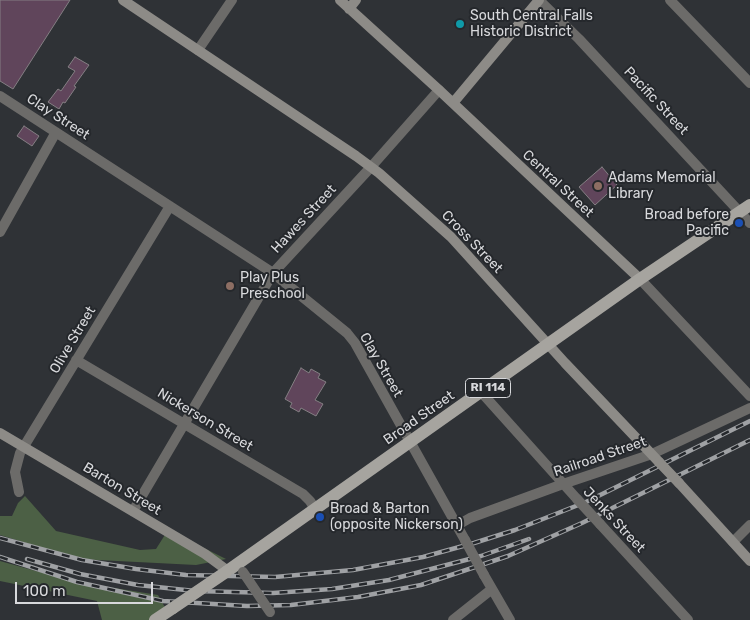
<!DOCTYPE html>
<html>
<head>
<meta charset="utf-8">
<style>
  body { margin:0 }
  #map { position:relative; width:750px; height:620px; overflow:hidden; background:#2f3236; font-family:Rubik,sans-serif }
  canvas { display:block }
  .scale { position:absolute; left:15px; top:582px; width:138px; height:22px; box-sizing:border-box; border:2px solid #d8d9dc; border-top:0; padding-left:6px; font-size:15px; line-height:18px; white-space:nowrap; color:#d8d9dc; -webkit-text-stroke:4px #25282c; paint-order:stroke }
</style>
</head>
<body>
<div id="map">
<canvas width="750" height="620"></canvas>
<div class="scale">100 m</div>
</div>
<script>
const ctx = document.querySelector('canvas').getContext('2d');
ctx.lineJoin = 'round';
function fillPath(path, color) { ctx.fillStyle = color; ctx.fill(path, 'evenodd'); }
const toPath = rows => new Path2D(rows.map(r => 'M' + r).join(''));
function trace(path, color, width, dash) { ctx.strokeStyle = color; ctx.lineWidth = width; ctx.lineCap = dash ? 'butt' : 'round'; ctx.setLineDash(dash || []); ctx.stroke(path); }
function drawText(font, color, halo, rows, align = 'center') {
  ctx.font = font + ' Rubik,sans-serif'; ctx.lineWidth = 4; ctx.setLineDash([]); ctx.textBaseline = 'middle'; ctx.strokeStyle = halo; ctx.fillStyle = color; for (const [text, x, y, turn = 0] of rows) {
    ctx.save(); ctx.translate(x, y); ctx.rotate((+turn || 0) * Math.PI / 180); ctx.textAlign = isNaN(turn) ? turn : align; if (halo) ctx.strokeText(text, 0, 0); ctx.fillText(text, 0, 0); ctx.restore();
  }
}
fillPath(toPath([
  [25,496,56,531,140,550,156,549,168,530,226,559,196,565,78,559,0,535,0,516,12,516,18,503],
  [0,561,36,571,102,586,158,595,167,611,155,620,102,620,97,601,0,581]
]), '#4c6045');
const building = toPath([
  [0,0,70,0,13,89,0,81,0,0],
  [75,57,89,65,74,86,76,87,65,103,63,102,59,109,48,102,58,89,61,91,75,71,68,67,75,57],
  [24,126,39,136,32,146,17,136,24,126],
  [602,167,617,185,595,205,579,187,602,167],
  [301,368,309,373,311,369,320,374,318,378,326,382,315,400,323,404,316,416,301,408,299,412,290,407,292,403,285,399,301,368]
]);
fillPath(building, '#60455b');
trace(building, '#847f83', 1);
trace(toPath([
  [539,0,579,39,750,223],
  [670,0,750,83],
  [198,50,232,0],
  [0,96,273,273,347,333,355,343,465,540],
  [0,232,56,132],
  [640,279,750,396],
  [76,360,303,494,310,501,315,509],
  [481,392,577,499],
  [19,492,15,472,20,453,170,206],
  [133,511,273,273,371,167,439,90],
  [600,524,688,620],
  [456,526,470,518,563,484,652,454,750,408],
  [733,542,750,525],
  [484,575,510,620],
  [453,620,492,589]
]), '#6c6b69', 10);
trace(toPath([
  [123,0,356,156,379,173,451,237,565,363,659,462],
  [340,0,439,90,640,279],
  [349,9,356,0],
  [453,103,539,0],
  [0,433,205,554,228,571],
  [679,483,750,561]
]), '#8d8b87', 10);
trace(toPath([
  [226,572,640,279,750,205],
  [155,620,173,608]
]), '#a6a49f', 12);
const rail = toPath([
  [0,538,82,560,136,569,186,575,275,577,353,570,423,557,474,543,515,530,586,502,750,421],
  [0,557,77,582,163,601,247,606,291,605,358,597,421,585,508,556,582,523,750,440],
  [27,559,80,574,138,585,195,591,273,593,332,589,389,580,481,556,529,539]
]);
trace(rail, '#9fa1a4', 4.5);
trace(rail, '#25282c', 2.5, [8]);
trace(toPath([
  [577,499,600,524],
  [465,540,484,575],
  [243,572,270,612]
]), '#6c6b69', 10);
trace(toPath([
  [659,462,679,483]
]), '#8d8b87', 10);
trace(toPath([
  [173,608,226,572]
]), '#a6a49f', 12);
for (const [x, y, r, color] of [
  [460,24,5,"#0f9aa8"],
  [598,186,5,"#8d6e63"],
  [739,223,5,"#1a4fb4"],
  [230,286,5,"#8d6e63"],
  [320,517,5,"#1a4fb4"]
]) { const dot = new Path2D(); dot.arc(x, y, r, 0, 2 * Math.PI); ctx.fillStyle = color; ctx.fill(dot); trace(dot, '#25282c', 2); }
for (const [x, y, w] of [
  [488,388,45]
]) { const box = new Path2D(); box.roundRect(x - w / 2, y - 9.5, w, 19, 4); ctx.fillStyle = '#25282c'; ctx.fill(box); trace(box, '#d8d9dc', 1); }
drawText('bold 12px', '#d8d9dc', null, [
  ["RI 114",488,388]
]);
drawText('14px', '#d8d9dc', '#25282c', [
  ["South Central Falls",470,16],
  ["Historic District",470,32],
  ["Adams Memorial",608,178],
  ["Library",608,194],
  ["Broad before",729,215,"right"],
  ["Pacific",729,231,"right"],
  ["Play Plus",240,278],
  ["Preschool",240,294],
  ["Broad & Barton",330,509],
  ["(opposite Nickerson)",330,525]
], 'left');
drawText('14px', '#d8d9dc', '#25282c', [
  ["Pacific Street",656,101,47],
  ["Clay Street",58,117,33],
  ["Central Street",558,184,43],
  ["Hawes Street",304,219,-47],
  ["Cross Street",472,242,46],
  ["Olive Street",73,340,-59],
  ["Clay Street",381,365,60],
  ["Broad Street",419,418,-35],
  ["Nickerson Street",205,420,31],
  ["Railroad Street",600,457,-19],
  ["Barton Street",122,489,31],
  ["Jenks Street",614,520,47]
]);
</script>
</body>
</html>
